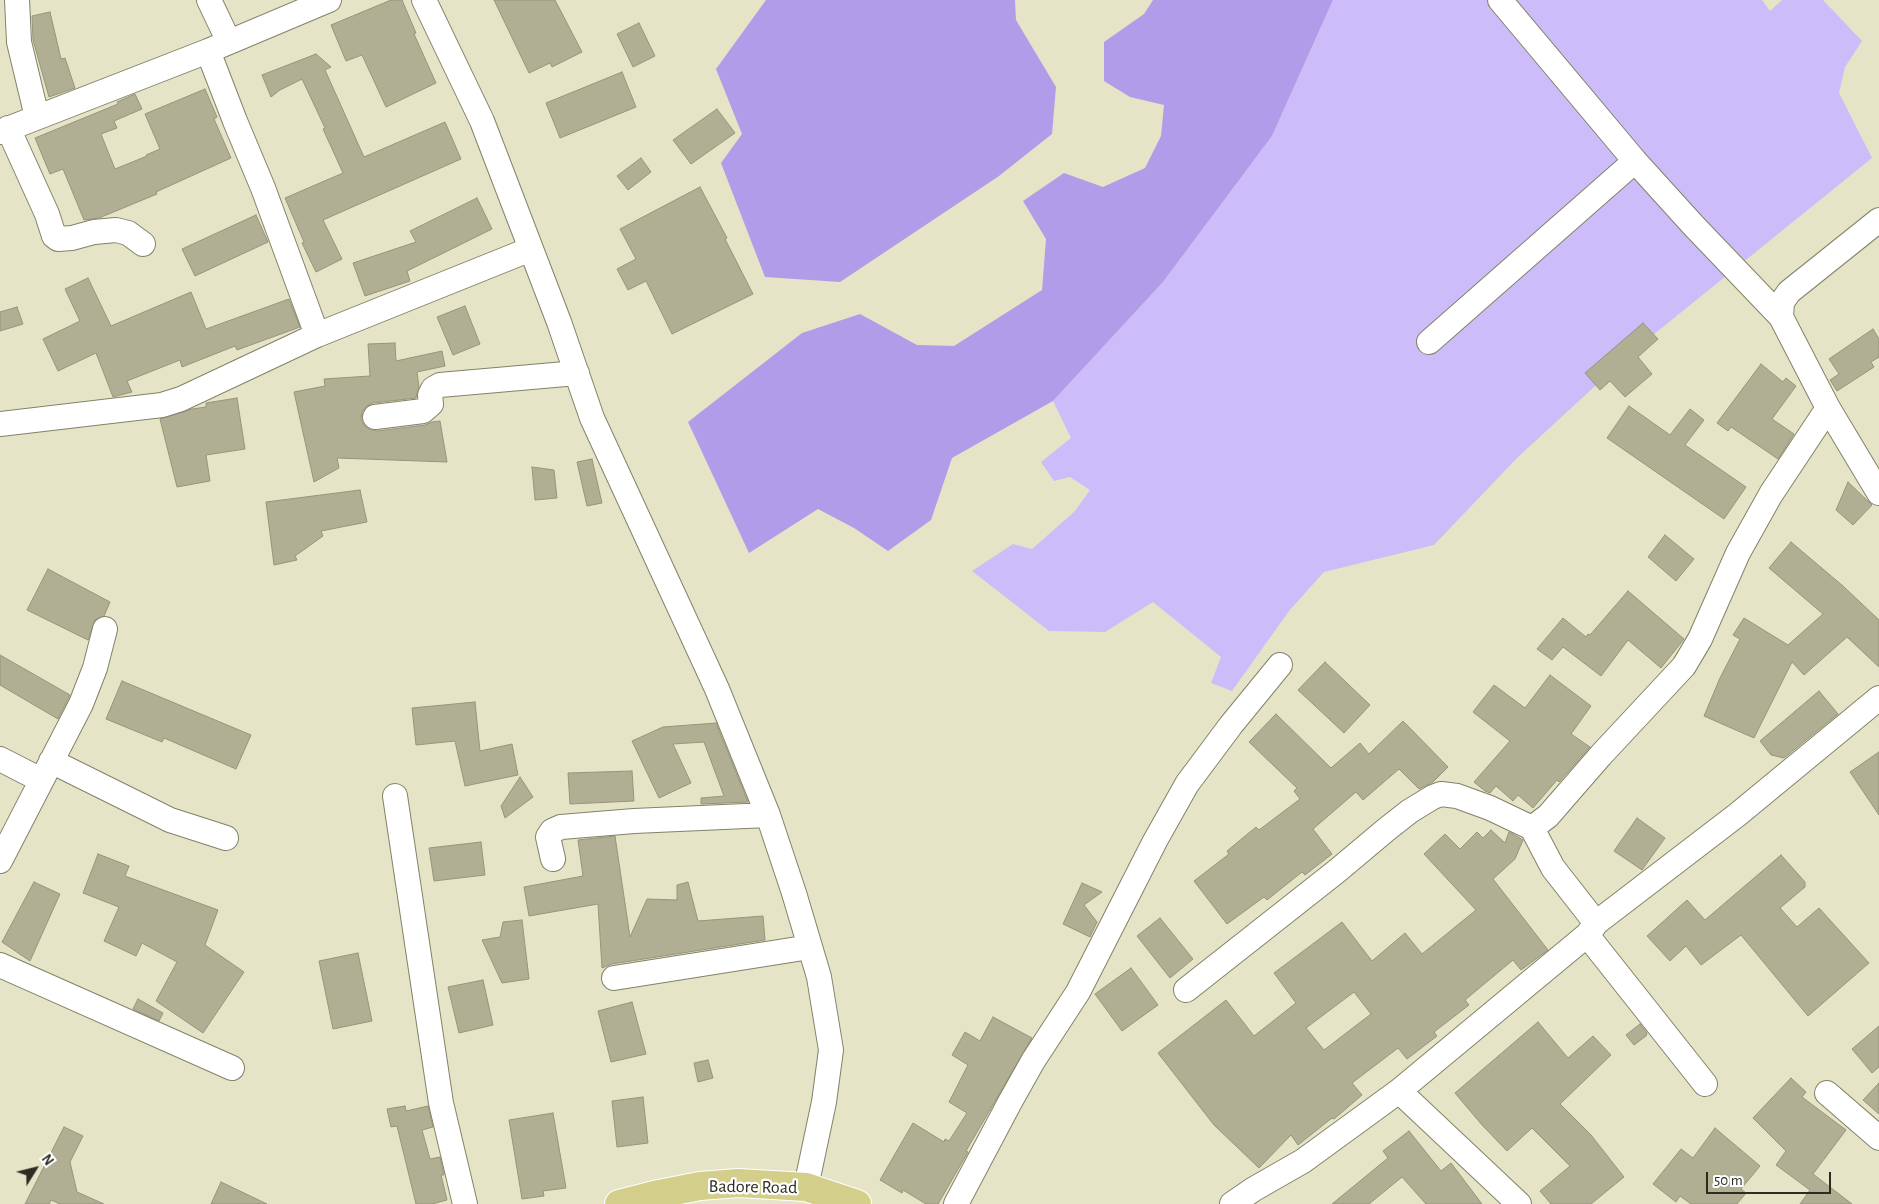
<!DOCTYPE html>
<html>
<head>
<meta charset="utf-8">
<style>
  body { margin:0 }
  #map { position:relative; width:1879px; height:1204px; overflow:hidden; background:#e5e4c7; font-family:"Alegreya Sans",sans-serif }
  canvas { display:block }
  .north { position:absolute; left:10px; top:1144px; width:50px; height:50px; -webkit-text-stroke:4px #fff; paint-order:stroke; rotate:54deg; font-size:14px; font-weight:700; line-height:20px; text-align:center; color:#2c2c21 }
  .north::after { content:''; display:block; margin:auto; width:18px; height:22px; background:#2c2c21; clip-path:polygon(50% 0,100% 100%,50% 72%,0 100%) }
  .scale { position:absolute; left:1706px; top:1172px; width:125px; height:22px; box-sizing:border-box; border:2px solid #2c2c21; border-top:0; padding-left:6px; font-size:15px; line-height:18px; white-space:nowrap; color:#2c2c21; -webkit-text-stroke:4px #fff; paint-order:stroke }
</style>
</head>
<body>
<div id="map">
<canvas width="1879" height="1204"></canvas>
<div class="north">N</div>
<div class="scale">50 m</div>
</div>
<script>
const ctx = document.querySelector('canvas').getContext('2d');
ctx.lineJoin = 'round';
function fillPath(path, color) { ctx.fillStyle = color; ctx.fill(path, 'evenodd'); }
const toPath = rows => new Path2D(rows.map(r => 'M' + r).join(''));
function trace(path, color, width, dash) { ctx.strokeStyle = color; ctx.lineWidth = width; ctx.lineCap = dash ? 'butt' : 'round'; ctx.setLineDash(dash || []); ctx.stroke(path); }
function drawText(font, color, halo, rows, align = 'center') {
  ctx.font = font + ' "Alegreya Sans",sans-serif'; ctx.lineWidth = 4.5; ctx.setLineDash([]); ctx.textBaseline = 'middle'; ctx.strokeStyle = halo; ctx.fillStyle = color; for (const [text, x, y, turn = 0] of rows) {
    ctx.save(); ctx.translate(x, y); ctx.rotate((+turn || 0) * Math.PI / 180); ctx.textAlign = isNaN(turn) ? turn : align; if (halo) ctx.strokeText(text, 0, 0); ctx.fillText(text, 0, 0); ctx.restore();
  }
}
fillPath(toPath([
  [1333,0,1762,0,1770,11,1782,0,1823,0,1862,41,1845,67,1839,93,1872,158,1632,352,1517,458,1434,545,1324,572,1289,611,1232,691,1211,683,1221,657,1153,602,1105,632,1049,631,972,571,1013,544,1032,549,1075,511,1090,490,1070,477,1054,481,1041,462,1071,438,1053,401,1163,282,1272,136]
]), '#ccbdfa');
fillPath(toPath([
  [766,0,1015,0,1016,20,1056,87,1052,134,999,176,840,282,765,277,721,163,742,134,716,69],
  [1153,0,1333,0,1272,136,1163,282,1053,401,952,458,931,520,888,551,854,528,818,509,749,553,688,422,802,333,860,314,917,345,954,346,1042,290,1046,239,1023,201,1064,173,1103,187,1145,168,1161,136,1164,105,1130,97,1104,81,1104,42,1144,14]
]), '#b09ce9');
const building = toPath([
  [391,0,402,0,416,33,414,34,436,83,386,107,362,55,346,61,331,25,391,0],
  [494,0,555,0,582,52,552,67,550,63,529,73,494,0],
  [50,12,61,59,65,58,75,88,49,97,33,40,32,16,50,12],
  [639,23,655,56,633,67,617,34,639,23],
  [316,54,331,67,325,70,364,157,445,122,461,159,323,220,342,259,316,272,302,243,304,242,285,198,343,173,323,129,325,128,302,79,280,90,271,97,262,75,316,54],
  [622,72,636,107,560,138,546,103,622,72],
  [205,89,217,117,214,119,231,158,156,192,157,194,99,218,84,220,63,169,50,174,35,138,118,104,117,102,135,94,142,109,114,121,117,128,101,134,115,169,147,156,146,155,160,149,145,114,205,89],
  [717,109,735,133,691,164,673,140,717,109],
  [641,158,651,172,628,190,617,176,641,158],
  [700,187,727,238,725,239,753,294,672,334,646,281,628,290,617,269,636,259,620,229,700,187],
  [477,198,492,229,407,271,410,281,365,296,353,263,416,242,410,231,477,198],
  [256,215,268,242,195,276,182,249,256,215],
  [88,278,111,326,191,292,206,329,289,299,300,327,237,350,235,346,182,367,180,360,127,381,132,392,113,397,96,353,58,371,43,339,80,321,65,289,88,278],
  [465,306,480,344,453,355,437,317,465,306],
  [17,307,23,324,0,331,0,312,17,307],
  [1643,323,1658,339,1638,357,1652,374,1625,397,1610,381,1600,390,1585,373,1643,323],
  [1873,329,1879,339,1879,357,1871,362,1874,367,1837,391,1830,380,1839,374,1829,359,1873,329],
  [395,343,396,361,442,351,445,366,417,372,419,387,416,398,373,403,367,406,362,412,361,419,364,425,369,429,377,431,425,425,432,422,440,421,447,462,337,458,339,468,314,482,294,392,325,386,324,379,370,376,368,344,395,343],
  [1761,364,1783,382,1786,378,1796,386,1772,419,1794,434,1778,459,1731,427,1728,431,1717,423,1761,364],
  [237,398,245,449,206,455,210,481,177,487,160,419,192,409,206,407,206,403,237,398],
  [1629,406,1670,435,1690,409,1704,420,1685,445,1746,487,1724,519,1607,438,1629,406],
  [592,459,602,503,587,506,577,462,592,459],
  [532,467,554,470,557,498,535,500,532,467],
  [1848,482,1872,505,1853,525,1836,510,1848,482],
  [360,490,367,522,321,531,323,536,295,556,297,560,274,565,266,502,360,490],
  [1665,535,1694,559,1676,581,1648,557,1665,535],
  [1791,542,1843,586,1879,620,1879,667,1847,637,1804,675,1792,662,1754,738,1704,716,1720,678,1740,639,1733,635,1744,618,1788,645,1823,614,1769,568,1791,542],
  [48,569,110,602,104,616,95,620,88,640,27,610,48,569],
  [1628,591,1684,639,1661,668,1628,640,1601,676,1563,647,1552,660,1537,649,1563,618,1586,637,1588,634,1590,635,1628,591],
  [0,655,70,695,58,719,0,685,0,655],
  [1325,662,1370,705,1344,733,1298,690,1325,662],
  [1550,675,1591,706,1571,734,1590,747,1559,782,1557,780,1533,808,1518,795,1513,801,1496,786,1490,793,1485,791,1474,782,1510,741,1473,712,1494,685,1525,708,1550,675],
  [122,681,251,735,236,769,164,738,162,742,106,719,122,681],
  [1819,691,1838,714,1784,758,1771,755,1760,741,1819,691],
  [475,702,480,751,512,744,518,775,465,786,455,741,416,745,412,708,475,702],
  [1276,714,1331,768,1360,743,1369,754,1403,721,1448,767,1433,782,1419,789,1399,769,1363,800,1356,792,1313,829,1332,854,1305,875,1302,872,1267,900,1264,897,1227,924,1194,881,1229,854,1227,851,1256,827,1259,830,1300,799,1294,791,1297,788,1249,742,1276,714],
  [716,723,748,802,701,804,701,798,724,796,704,742,673,744,691,783,659,798,632,741,663,727,716,723],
  [1879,752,1879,815,1850,772,1879,752],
  [632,771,634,801,570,804,568,773,632,771],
  [520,777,533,797,505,818,501,806,520,777],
  [1637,818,1665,838,1642,870,1614,851,1637,818],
  [1491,830,1505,843,1509,832,1523,840,1515,859,1493,879,1548,950,1521,970,1513,960,1465,1000,1469,1005,1434,1032,1437,1036,1407,1059,1398,1048,1352,1083,1362,1095,1334,1119,1332,1118,1298,1145,1291,1135,1259,1168,1214,1125,1158,1053,1226,1000,1254,1036,1296,1003,1274,973,1342,922,1372,961,1405,933,1422,954,1476,910,1424,854,1445,834,1460,849,1477,832,1483,838,1491,830],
  [1354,992,1371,1014,1324,1050,1306,1028,1354,992],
  [615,836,630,937,647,899,677,900,677,885,688,882,698,921,763,916,765,940,612,964,602,968,598,904,529,916,524,887,583,876,578,840,615,836],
  [481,842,485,875,434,881,429,848,481,842],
  [98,854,129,866,125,876,218,910,205,945,244,972,203,1033,156,1001,177,962,142,943,136,956,104,941,119,907,83,893,98,854],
  [1781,855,1805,882,1805,887,1780,908,1797,927,1819,908,1869,963,1808,1016,1741,935,1701,965,1686,946,1670,961,1647,936,1687,900,1705,920,1781,855],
  [34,882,60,894,30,961,2,942,34,882],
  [1082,883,1102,892,1084,905,1097,922,1090,937,1063,924,1082,883],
  [1160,918,1193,959,1170,978,1137,936,1160,918],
  [522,920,529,979,502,983,482,940,500,937,503,922,522,920],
  [358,953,372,1021,333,1029,319,961,358,953],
  [1131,968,1158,1005,1122,1031,1095,994,1131,968],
  [483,980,493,1025,459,1033,448,987,483,980],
  [138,999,163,1013,159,1021,133,1009,138,999],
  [632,1002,646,1054,611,1062,598,1011,632,1002],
  [993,1017,1032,1038,966,1151,968,1152,938,1204,926,1204,903,1190,902,1193,880,1180,913,1123,944,1142,945,1139,949,1141,967,1113,949,1102,968,1065,952,1055,965,1032,980,1041,993,1017],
  [1538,1022,1568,1058,1593,1036,1611,1055,1560,1104,1591,1135,1624,1177,1591,1204,1551,1204,1540,1191,1570,1166,1532,1128,1507,1151,1482,1125,1455,1093,1538,1022],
  [1640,1024,1647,1033,1646,1036,1634,1045,1626,1035,1640,1024],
  [1879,1026,1879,1067,1872,1073,1852,1049,1879,1026],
  [708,1060,713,1078,698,1082,694,1063,708,1060],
  [1791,1078,1806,1092,1802,1097,1846,1130,1813,1174,1852,1204,1800,1204,1810,1190,1776,1165,1786,1151,1753,1118,1791,1078],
  [1879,1083,1879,1114,1863,1100,1879,1083],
  [643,1097,648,1143,617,1147,612,1101,643,1097],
  [405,1106,406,1111,428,1106,433,1127,422,1130,430,1159,440,1157,444,1175,441,1175,447,1200,432,1204,416,1204,397,1126,391,1127,387,1109,405,1106],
  [553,1113,566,1188,543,1191,544,1196,522,1199,509,1120,553,1113],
  [64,1127,83,1136,70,1162,77,1192,104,1204,60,1204,51,1200,49,1204,25,1204,64,1127],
  [1715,1128,1760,1166,1741,1189,1746,1193,1737,1204,1691,1204,1680,1196,1676,1202,1653,1184,1681,1149,1693,1158,1715,1128],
  [1409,1131,1441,1171,1451,1163,1482,1204,1426,1204,1402,1177,1369,1204,1332,1204,1388,1158,1383,1151,1409,1131],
  [221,1182,267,1204,211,1204,221,1182]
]);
fillPath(building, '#b0ae93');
trace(building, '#96957a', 1);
const minor = toPath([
  [17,0,19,42,37,117],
  [209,0,229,42],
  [424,0,482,121,559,322,592,418,717,689,768,815,794,893,819,977,831,1050,824,1102,806,1187],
  [1500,0,1635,161,1693,225,1781,317],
  [208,51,235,121,263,188,317,335],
  [8,128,47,214,54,236,58,239,72,238,94,232,116,230,128,233,143,244],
  [0,132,208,51,329,0],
  [1879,220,1789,292,1782,302,1781,317,1828,408,1879,493],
  [1429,342,1635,161],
  [375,417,423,411,431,404,430,395,433,389,440,385,577,373],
  [0,424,162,405,181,399,317,335,531,249],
  [0,759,41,780],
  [51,761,170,820,226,838],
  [395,796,441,1103,465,1204],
  [553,859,548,837,552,831,561,827,634,821,768,815],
  [0,861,81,704,95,668,105,629],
  [1596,923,1737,815,1879,698],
  [1587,935,1705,1084],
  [0,965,232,1068],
  [614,978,810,947],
  [1186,990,1337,871,1387,829,1410,811,1433,797,1441,794,1457,796,1490,808,1532,828],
  [1399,1091,1519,1204],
  [1827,1093,1879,1138],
  [956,1204,1010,1102,1033,1061,1078,992,1155,841,1187,784,1231,725,1280,665],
  [1232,1204,1254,1189,1303,1161,1399,1091,1587,935,1592,929,1596,923,1553,868,1532,828,1548,816,1601,755,1684,666,1700,639,1738,553,1771,494,1828,408]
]);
const major = toPath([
  [619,1204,654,1195,700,1186,738,1183,806,1187,857,1204]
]);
trace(minor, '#838268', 26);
trace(major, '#fff', 30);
trace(minor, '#fff', 24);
trace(major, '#d3ce8a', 28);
drawText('18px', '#2c2c21', '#fff', [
  ["Badore Road",753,1187,1]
]);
</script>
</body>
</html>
